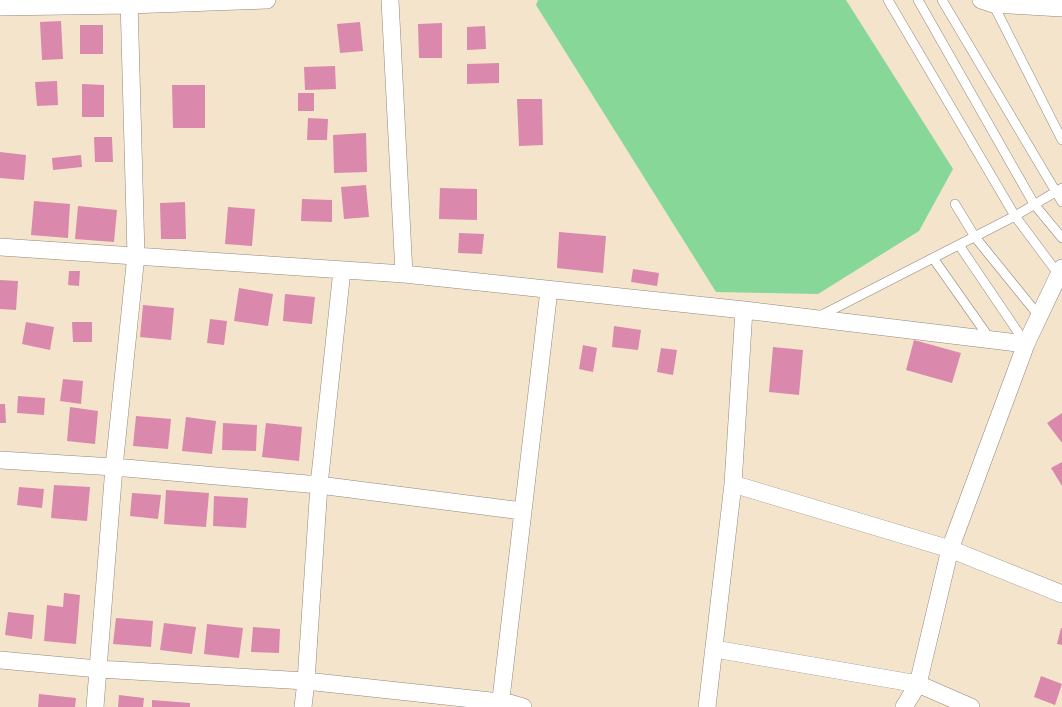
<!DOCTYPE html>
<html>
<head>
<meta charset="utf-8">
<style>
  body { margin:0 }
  canvas { display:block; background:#f4e4cc }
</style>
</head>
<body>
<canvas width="1062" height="707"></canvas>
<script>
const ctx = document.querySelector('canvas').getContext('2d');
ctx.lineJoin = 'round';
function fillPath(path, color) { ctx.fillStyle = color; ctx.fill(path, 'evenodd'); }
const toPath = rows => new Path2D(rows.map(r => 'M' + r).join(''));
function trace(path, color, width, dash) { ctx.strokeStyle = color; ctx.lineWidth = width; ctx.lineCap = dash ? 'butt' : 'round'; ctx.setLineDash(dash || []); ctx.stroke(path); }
fillPath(toPath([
  [538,0,846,0,953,169,919,231,818,294,716,292,536,5]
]), '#87d798');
fillPath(toPath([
  [61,21,63,59,42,60,40,22],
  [360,22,363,51,340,53,337,24],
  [442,23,442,58,419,58,418,24],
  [80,25,103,25,103,54,80,54],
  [485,26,486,49,467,50,467,27],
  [499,63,499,83,467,84,467,64],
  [335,66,336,89,305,90,304,67],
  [57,81,58,105,37,106,35,82],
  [82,84,104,85,104,117,82,117],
  [172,85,205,85,205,128,173,128],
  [298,93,314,93,314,111,298,111],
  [517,99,542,99,543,145,519,146],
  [308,118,328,119,327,140,307,140],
  [366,133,367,172,334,173,333,135],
  [94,137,112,137,113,162,95,162],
  [0,152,26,155,24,180,0,178],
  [81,155,82,167,53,170,52,158],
  [366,185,369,217,344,219,341,187],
  [440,188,477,189,477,220,439,219],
  [302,199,332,200,332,222,301,221],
  [34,201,70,204,68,238,31,235],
  [185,202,186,239,161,239,160,203],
  [78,206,117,210,114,242,75,239],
  [228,207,255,209,252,246,225,244],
  [559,232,606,236,603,273,557,268],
  [459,233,484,234,482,254,458,253],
  [633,269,659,273,657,286,631,282],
  [69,271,80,271,79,286,68,285],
  [0,280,18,281,16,310,0,309],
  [239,288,273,294,268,326,234,321],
  [285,294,315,297,312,324,283,321],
  [143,305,174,308,171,340,140,337],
  [210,319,227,321,224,345,207,343],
  [26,322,54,327,50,350,22,344],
  [72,322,92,322,92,342,73,342],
  [614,326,641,330,638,350,612,347],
  [914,340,961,353,952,383,906,370],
  [583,345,597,348,593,372,579,369],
  [773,347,803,350,799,395,769,392],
  [661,348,677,350,673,375,657,372],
  [63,379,83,381,81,404,60,401],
  [18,396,45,398,44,415,17,413],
  [0,404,5,404,6,423,0,423],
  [70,407,98,411,95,444,67,441],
  [1062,413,1062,443,1047,423],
  [136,416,171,419,168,449,133,446],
  [186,417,216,421,212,454,182,451],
  [223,423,257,425,256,451,222,450],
  [266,423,302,427,299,461,262,457],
  [1062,462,1062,486,1051,468],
  [54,485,90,487,87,521,51,518],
  [19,487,44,489,42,508,17,505],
  [166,490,209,493,206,527,164,524],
  [132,493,161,495,158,519,130,516],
  [214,496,248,498,246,528,213,526],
  [64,593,80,595,76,644,44,641,47,605,63,607],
  [8,612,34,615,32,639,5,635],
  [116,618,153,621,151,647,113,644],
  [164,623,196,627,192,654,160,650],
  [207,624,243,628,239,658,204,654],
  [253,627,280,629,279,653,251,652],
  [1061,628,1062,628,1062,645,1057,644],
  [1041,676,1062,684,1055,705,1034,697],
  [39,694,76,698,75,707,38,707],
  [119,695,144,698,143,707,118,707],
  [152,700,190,703,190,707,152,707]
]), '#da89ac');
const service = toPath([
  [888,0,1015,216,1059,275],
  [918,0,1034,204,1062,238],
  [942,0,1062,202],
  [993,4,1062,140],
  [955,204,975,237,1039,316],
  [959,245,1026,344],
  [933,258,990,339],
  [818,317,1015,216,1062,188]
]);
const minor = toPath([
  [390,0,404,274],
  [981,0,993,4,1062,8],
  [0,7,129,5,267,0],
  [0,247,404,274,744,310,1026,344],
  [0,460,114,467,319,485,522,511],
  [733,484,950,549,1062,594],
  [715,649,918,684,971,707],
  [0,660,98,669,306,681,509,703,523,707],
  [95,707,114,467,136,255,129,0],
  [303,707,306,681,319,485,342,270],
  [500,707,549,290],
  [707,707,733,484,744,310],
  [904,707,918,684,950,549,1026,344,1062,268]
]);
trace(service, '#90887c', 10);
trace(minor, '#90887c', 18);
trace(service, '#fff', 9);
trace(minor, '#fff', 17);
</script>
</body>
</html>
